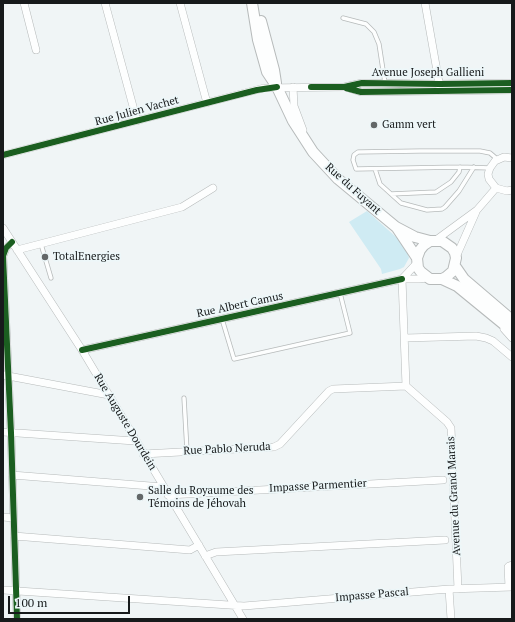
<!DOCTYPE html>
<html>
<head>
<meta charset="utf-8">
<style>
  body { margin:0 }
  #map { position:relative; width:515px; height:622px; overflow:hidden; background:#f0f5f6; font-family:"PT Serif",serif }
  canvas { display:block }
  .frame { position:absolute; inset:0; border:4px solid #171a1b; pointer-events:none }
  .scale { position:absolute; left:8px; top:596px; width:122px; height:18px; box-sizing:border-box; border:2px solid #171a1b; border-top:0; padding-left:5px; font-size:12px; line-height:14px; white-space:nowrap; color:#171a1b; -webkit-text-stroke:3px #edf7f9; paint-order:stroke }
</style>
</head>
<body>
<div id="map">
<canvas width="515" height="622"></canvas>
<div class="frame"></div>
<div class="scale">100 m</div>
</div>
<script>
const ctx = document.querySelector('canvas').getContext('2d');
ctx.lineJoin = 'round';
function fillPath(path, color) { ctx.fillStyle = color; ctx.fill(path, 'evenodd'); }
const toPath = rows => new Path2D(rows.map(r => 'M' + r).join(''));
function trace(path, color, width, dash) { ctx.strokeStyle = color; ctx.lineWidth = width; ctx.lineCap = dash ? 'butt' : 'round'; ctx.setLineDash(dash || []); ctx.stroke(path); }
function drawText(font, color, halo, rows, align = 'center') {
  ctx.font = font + ' "PT Serif",serif'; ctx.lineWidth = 3.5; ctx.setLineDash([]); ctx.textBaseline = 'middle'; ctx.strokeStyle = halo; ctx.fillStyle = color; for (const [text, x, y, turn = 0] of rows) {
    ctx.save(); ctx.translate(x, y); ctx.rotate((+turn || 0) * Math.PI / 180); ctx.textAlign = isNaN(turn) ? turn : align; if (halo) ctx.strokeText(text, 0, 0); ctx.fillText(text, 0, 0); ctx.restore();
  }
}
fillPath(toPath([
  [367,211,406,246,409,258,404,267,400,269,382,274,381,269,349,222]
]), '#cfebf3');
const lane = toPath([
  [343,18,366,24,374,32,379,44,385,83],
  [490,168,460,167,356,169,353,160,354,155,358,152,420,151,480,151,490,153,497,159],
  [375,169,380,184,401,203,427,210,442,209,445,207,459,191,474,167],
  [391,194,436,192,451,182,459,172,460,167],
  [41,244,51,278],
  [222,319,234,359,350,333,340,293],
  [184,398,187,451]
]);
const street = toPath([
  [24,3,36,50],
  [105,3,137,121],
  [180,3,207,103],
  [425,3,440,88],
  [293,87,294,106,303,130],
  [345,87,361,92,512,90],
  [3,155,264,88,344,87,362,83,440,84,512,83],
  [512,158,504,157,495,161,490,168,488,174,489,179,496,188,507,191,512,190],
  [3,228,82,350,243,619],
  [436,240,477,210,496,188],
  [12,242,6,248,3,256,11,433,17,619],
  [17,250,182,207,213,188],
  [456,257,476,212],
  [402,279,406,386,447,422,451,428,458,589],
  [402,279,417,263],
  [504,329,512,338],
  [405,338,476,336,486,338,493,341,512,357],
  [82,350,402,279,419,279,427,278],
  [3,375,109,395],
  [3,432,135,441],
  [143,454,274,447,280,444,329,391,333,389,406,386],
  [12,475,163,487],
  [168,495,443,480],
  [3,517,13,518],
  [14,536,190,550,199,545],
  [205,556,216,552,445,540],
  [509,587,508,567,509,566,512,565],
  [449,589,451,619],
  [3,590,244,606,449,589,512,587]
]);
const secondary = toPath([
  [252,3,258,40,267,72,277,87,293,121,313,152,338,179,396,227,415,237,430,241],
  [261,21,274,70,276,83],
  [397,228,417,258],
  [455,266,464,279,512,320],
  [442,279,446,277,453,271,456,258,455,253,452,248,442,241,430,241,424,245,420,250,417,258,418,268,421,272,430,279,442,279,457,286,512,331]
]);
trace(lane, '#b6baba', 5);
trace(street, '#b6baba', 8);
trace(secondary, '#b6baba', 12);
trace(lane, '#fdfefe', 3.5);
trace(street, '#fdfefe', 7);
trace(secondary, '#fdfefe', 10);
trace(toPath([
  [311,87,344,87,362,83,440,84,512,83],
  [346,88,361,92,512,90],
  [3,155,257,90,277,87],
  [12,242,6,248,3,256,11,433,17,619],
  [82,350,402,279]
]), '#1b5e20', 6);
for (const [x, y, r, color] of [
  [374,125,4,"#636768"],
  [45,257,4,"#636768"],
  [140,497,4,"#636768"]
]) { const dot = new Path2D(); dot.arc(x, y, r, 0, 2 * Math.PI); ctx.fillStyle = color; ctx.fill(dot); trace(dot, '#edf7f9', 1.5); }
drawText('11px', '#171a1b', '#edf7f9', [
  ["Avenue Joseph Gallieni",428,73],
  ["Rue Julien Vachet",137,111,-15],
  ["Rue du Fuyant",353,189,42],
  ["Rue Albert Camus",240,305,-12],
  ["Rue Auguste Dourdein",125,422,59],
  ["Rue Pablo Neruda",227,449,-3],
  ["Impasse Parmentier",318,486,-3],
  ["Avenue du Grand Marais",454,496,-93],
  ["Impasse Pascal",372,595,-5]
]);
drawText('11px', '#171a1b', '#edf7f9', [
  ["Gamm vert",382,125],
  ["TotalEnergies",53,257],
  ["Salle du Royaume des",148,491],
  ["Témoins de Jéhovah",148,504]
], 'left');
</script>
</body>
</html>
